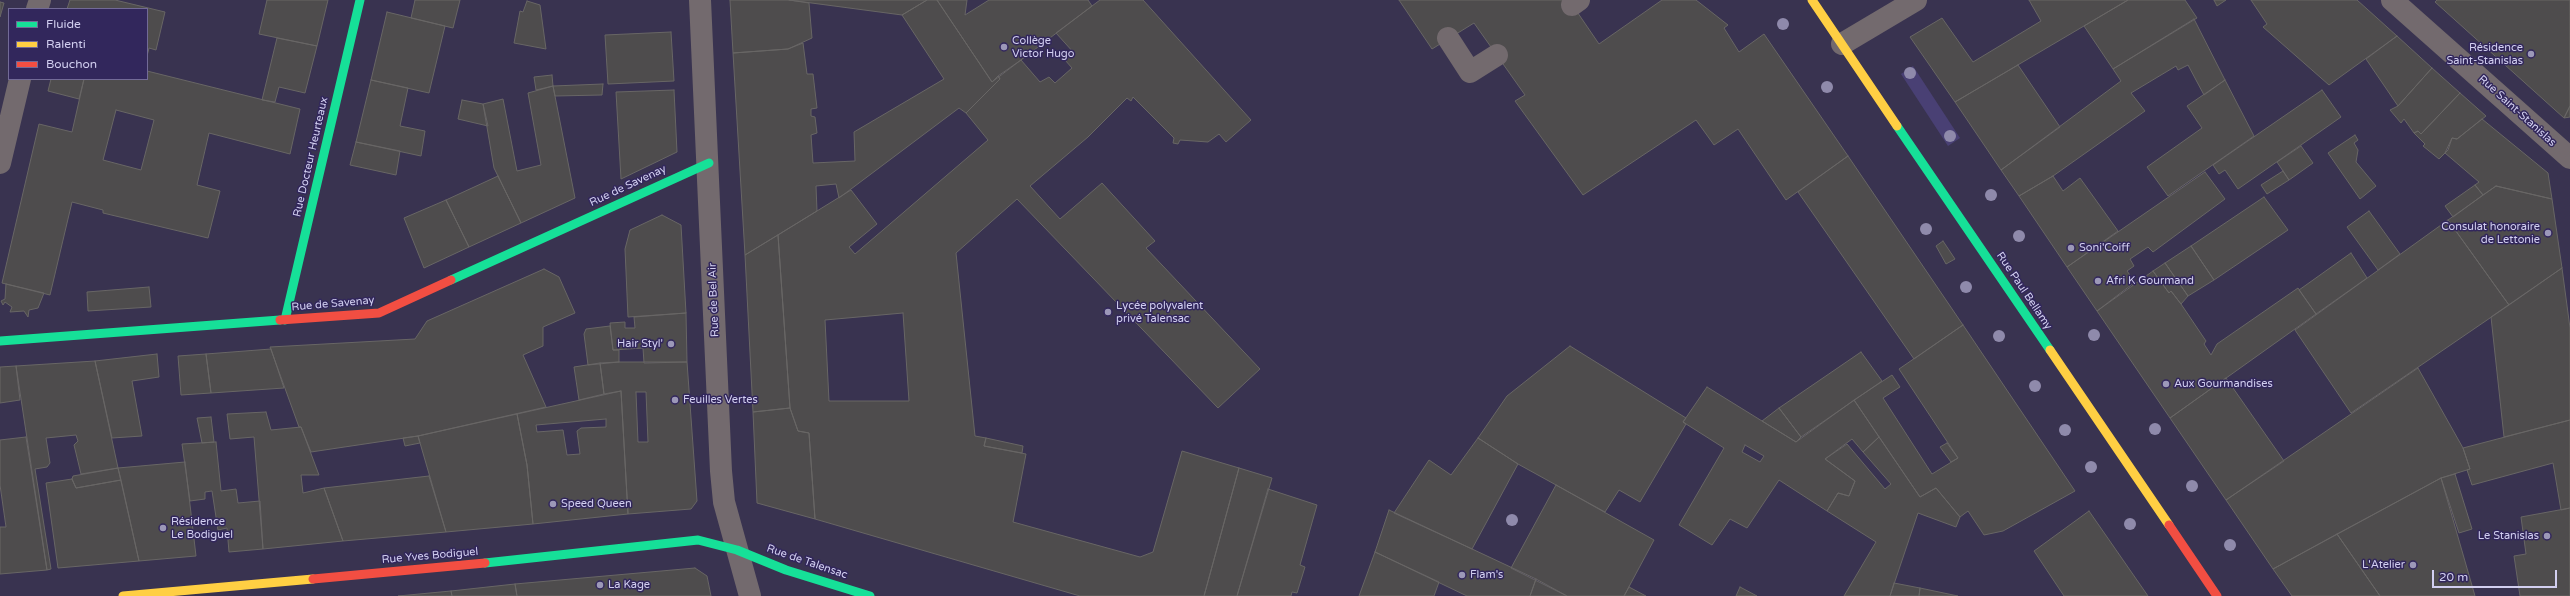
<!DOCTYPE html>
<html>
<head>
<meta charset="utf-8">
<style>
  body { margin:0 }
  #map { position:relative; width:2570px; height:596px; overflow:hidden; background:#393350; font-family:"Varela Round",sans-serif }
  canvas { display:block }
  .legend { position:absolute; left:8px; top:8px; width:140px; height:72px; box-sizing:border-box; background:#32275c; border:1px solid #726a97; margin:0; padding:5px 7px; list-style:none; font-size:12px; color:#d2cff0 }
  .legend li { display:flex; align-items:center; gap:8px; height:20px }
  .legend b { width:20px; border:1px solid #726a97 }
  .scale { position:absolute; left:2432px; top:570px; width:125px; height:18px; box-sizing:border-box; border:2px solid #d2cff0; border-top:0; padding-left:5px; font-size:12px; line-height:14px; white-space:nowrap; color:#d2cff0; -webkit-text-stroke:3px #32275c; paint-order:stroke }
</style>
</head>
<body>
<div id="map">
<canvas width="2570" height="596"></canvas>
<ul class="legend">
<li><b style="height:5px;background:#16e098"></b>Fluide</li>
<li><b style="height:5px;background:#ffcf43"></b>Ralenti</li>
<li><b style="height:5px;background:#f24e42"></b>Bouchon</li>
</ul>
<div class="scale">20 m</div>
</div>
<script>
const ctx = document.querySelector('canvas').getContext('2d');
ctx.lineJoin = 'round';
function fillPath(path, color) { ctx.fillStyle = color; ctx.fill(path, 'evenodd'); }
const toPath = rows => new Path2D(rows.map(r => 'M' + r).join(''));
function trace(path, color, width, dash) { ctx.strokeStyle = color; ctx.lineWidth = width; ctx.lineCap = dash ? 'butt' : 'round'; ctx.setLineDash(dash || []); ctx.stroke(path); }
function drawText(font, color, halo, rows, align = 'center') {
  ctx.font = font + ' "Varela Round",sans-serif'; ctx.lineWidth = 3; ctx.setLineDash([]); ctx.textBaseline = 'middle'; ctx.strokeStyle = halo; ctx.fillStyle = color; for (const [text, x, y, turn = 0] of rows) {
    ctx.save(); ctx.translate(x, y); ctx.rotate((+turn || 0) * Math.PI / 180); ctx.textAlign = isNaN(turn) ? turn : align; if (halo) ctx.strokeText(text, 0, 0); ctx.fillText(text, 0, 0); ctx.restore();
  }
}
fillPath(toPath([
  [1913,66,1960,138,1948,146,1901,74]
]), '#494074');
const building = toPath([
  [70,0,115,0,165,12,156,50,149,48,147,56,147,9,67,9,70,0],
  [267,0,328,0,317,46,259,34,267,0],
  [415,0,460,0,453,28,411,18,415,0],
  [730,0,789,0,809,3,812,38,788,49,733,53,730,0],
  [789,0,927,0,902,15,789,0],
  [927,0,937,0,992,82,998,76,1000,79,966,113,959,108,839,198,836,184,816,186,817,211,745,255,733,53,788,49,803,43,807,74,813,74,817,108,811,109,811,116,815,117,817,133,811,135,813,163,855,161,854,132,944,79,902,15,927,0],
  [937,0,967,0,965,15,989,0,1088,0,1092,6,992,82,937,0],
  [1100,0,1143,0,1251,120,1226,142,1219,134,1208,142,1180,140,1178,144,1173,143,1174,138,1133,97,1131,101,1127,98,1088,137,1030,186,1060,219,1102,183,1155,241,1146,248,1260,369,1218,408,1017,199,956,253,975,436,986,438,984,446,1026,454,1013,522,1140,557,1153,552,1182,451,1239,468,1204,596,1080,596,815,519,809,433,798,431,790,408,778,235,851,190,877,224,849,247,855,254,988,140,966,113,1000,79,998,76,1021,60,1040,82,1049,77,1055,83,1072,68,1065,60,1074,53,1056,33,1100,0],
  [903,313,909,401,829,401,825,320,903,313],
  [1399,0,1569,0,1599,44,1662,0,1696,0,1728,25,1724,28,1739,52,1764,34,1848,156,1786,200,1738,129,1714,145,1696,120,1583,195,1515,101,1525,95,1474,23,1432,49,1399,0],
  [2029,0,2128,0,1955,102,1910,37,1942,18,1973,62,2041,21,2029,0],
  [2128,0,2185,0,2197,18,2113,69,2084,26,2128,0],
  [2214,0,2226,0,2217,6,2214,0],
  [2251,0,2357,0,2397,36,2329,85,2263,27,2267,24,2251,0],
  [2437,0,2570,0,2570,106,2564,118,2435,2,2437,0],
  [527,1,540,5,546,49,514,43,520,11,523,12,527,1],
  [0,2,4,3,0,17,0,2],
  [387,12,445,26,429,93,371,80,387,12],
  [2194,19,2225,80,2204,95,2188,65,2178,70,2176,66,2131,93,2145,111,2053,176,2019,196,2001,170,2121,81,2113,69,2194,19],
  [671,32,674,81,608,84,605,35,671,32],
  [2397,36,2432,68,2398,106,2366,59,2397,36],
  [277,38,317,46,305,93,279,87,275,102,262,100,277,38],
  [2018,65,2060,127,2001,170,1955,102,2018,65],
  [2432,68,2460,93,2421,134,2418,131,2414,133,2404,119,2401,123,2390,110,2398,106,2432,68],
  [147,71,300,109,290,154,209,133,197,185,220,191,208,238,103,213,103,210,72,202,50,295,2,283,39,124,72,132,84,79,147,79,147,71],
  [116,110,154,120,141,170,103,160,116,110],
  [552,75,553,86,536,90,534,77,552,75],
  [51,79,84,79,79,99,48,91,51,79],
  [371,80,408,88,400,126,425,131,421,156,356,142,371,80],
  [2225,80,2254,136,2168,196,2147,167,2202,128,2187,106,2225,80],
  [603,84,602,95,555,96,553,86,603,84],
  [553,86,575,198,521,223,494,168,483,104,503,99,517,171,541,165,528,93,553,86],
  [674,90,677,152,621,179,616,92,674,90],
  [2322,90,2341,117,2238,189,2225,170,2219,174,2213,165,2322,90],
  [2460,93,2486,116,2457,139,2452,138,2448,150,2439,159,2423,146,2425,144,2414,133,2418,131,2421,134,2460,93],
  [462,100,483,104,488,126,458,119,462,100],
  [2570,106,2570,117,2564,118,2570,106],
  [2482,119,2548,173,2552,199,2496,186,2483,195,2475,185,2479,182,2445,153,2452,138,2457,139,2482,119],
  [2355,135,2358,140,2354,143,2358,150,2356,162,2376,186,2360,199,2328,153,2355,135],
  [356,142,400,151,396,175,350,165,356,142],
  [2301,146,2313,163,2289,180,2277,162,2301,146],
  [1848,156,1963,325,1914,359,1798,192,1848,156],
  [2283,171,2289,180,2267,194,2261,185,2283,171],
  [2205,172,2225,199,2153,252,2148,247,2130,259,2134,266,2127,271,2135,282,2097,311,2067,267,2205,172],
  [498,176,521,223,469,247,446,200,498,176],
  [2053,176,2063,191,2080,178,2118,231,2067,267,2019,196,2053,176],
  [2475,185,2483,195,2453,217,2445,206,2475,185],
  [2496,186,2552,199,2562,268,2509,305,2448,220,2496,186],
  [2264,197,2288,230,2214,280,2191,246,2264,197],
  [446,200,469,247,424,268,404,218,446,200],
  [2369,211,2400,254,2378,270,2347,227,2369,211],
  [662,215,681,225,686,313,628,317,625,249,630,230,662,215],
  [2448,220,2509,305,2351,413,2295,330,2448,220],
  [778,235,790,408,753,412,745,255,778,235],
  [1943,241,1955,259,1946,264,1936,246,1943,241],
  [2191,246,2214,280,2188,296,2165,263,2191,246],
  [2351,253,2367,278,2316,314,2299,290,2351,253],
  [2165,263,2188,296,2181,304,2171,291,2169,293,2153,271,2165,263],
  [2562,268,2570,328,2570,420,2504,437,2491,317,2562,268],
  [544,269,559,277,575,313,543,327,543,346,523,355,546,407,418,436,311,452,301,427,299,427,270,347,415,339,427,321,544,269],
  [2153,271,2169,293,2171,291,2181,304,2206,341,2204,344,2211,355,2217,344,2298,288,2316,314,2170,418,2097,311,2153,271],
  [6,284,44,293,38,308,29,310,28,317,24,311,10,312,12,307,5,302,3,305,1,301,5,299,6,284],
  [149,287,151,307,88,311,87,292,149,287],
  [686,313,687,362,644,363,643,348,613,350,610,323,625,322,625,328,635,328,634,317,686,313],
  [1963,325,2075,491,2003,531,1984,535,1968,511,1960,517,1936,488,1920,497,1854,400,1892,375,1900,387,1883,398,1932,474,1958,458,1899,369,1963,325],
  [610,326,613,350,619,350,619,362,588,365,584,334,586,329,610,326],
  [1570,346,1686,418,1683,422,1686,424,1640,502,1619,490,1605,512,1518,464,1478,438,1507,396,1570,346],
  [271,349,284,388,211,393,206,354,271,349],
  [1861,352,1882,381,1801,437,1779,408,1861,352],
  [157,354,159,377,132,381,142,436,112,438,95,361,157,354],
  [206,354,211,393,181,395,178,356,206,354],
  [95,361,118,468,81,474,74,445,78,441,76,435,46,438,50,463,47,467,35,469,51,569,47,570,16,366,95,361],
  [619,362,687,362,697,501,691,509,628,514,621,391,604,394,600,363,619,362],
  [636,392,646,392,648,442,638,442,636,392],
  [600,363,604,394,579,400,574,367,600,363],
  [16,366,20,400,0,403,0,367,16,366],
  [2418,368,2463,448,2470,469,2441,478,2273,569,2226,500,2418,368],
  [2226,378,2284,461,2226,500,2170,418,2226,378],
  [1707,387,1796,442,1854,400,1879,437,1863,452,1852,439,1825,459,1855,481,1849,496,1838,493,1827,511,1779,480,1747,528,1730,519,1712,545,1679,525,1724,448,1683,422,1707,387],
  [1745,445,1764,456,1760,462,1742,452,1745,445],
  [621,391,628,514,533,524,527,465,517,414,621,391],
  [606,419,606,427,581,428,577,431,580,454,567,455,563,430,537,432,536,425,606,419],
  [790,408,798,431,809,433,815,519,757,503,753,412,790,408],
  [1779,408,1801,437,1796,442,1762,421,1779,408],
  [266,412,271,430,301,427,319,475,301,475,303,493,324,488,343,541,263,549,254,437,230,439,227,414,266,412],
  [517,414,527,465,533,524,446,532,418,436,517,414],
  [211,417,214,442,202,443,197,418,211,417],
  [2570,420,2570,508,2561,510,2553,463,2472,485,2467,470,2470,469,2463,448,2570,420],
  [418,436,420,443,405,446,403,438,418,436],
  [26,437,47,570,0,574,0,527,6,527,0,485,0,440,26,437],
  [1879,437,1920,497,1936,488,1960,517,1956,527,1918,513,1890,596,1844,596,1876,542,1827,511,1838,493,1849,496,1855,481,1825,459,1847,444,1885,489,1891,484,1863,452,1879,437],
  [986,438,1023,446,1022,453,984,446,986,438],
  [1478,438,1518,464,1472,549,1394,513,1429,460,1451,475,1478,438],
  [216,442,221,491,236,489,238,503,260,501,263,549,229,552,227,528,218,530,212,491,205,492,205,499,190,501,182,444,216,442],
  [1947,443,1958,458,1951,462,1940,447,1947,443],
  [185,462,196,556,139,561,118,468,185,462],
  [118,468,121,480,76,488,72,479,73,476,118,468],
  [1239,468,1272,478,1237,596,1204,596,1239,468],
  [2455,474,2472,529,2459,533,2441,478,2455,474],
  [429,476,446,532,343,541,324,488,429,476],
  [2441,478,2475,596,2380,596,2337,534,2441,478],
  [72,479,76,488,121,480,139,561,58,568,46,483,72,479],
  [1556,485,1654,540,1624,596,1567,596,1511,568,1556,485],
  [1268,489,1317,505,1300,565,1305,567,1297,593,1292,592,1291,596,1237,596,1268,489],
  [2570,508,2570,596,2520,596,2514,556,2526,554,2521,517,2570,508],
  [1389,510,1536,579,1530,596,1467,596,1375,552,1389,510],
  [2089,511,2148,596,2064,596,2034,551,2089,511],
  [2337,534,2380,596,2292,596,2273,569,2337,534],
  [1375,552,1439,582,1434,596,1359,596,1375,552],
  [695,568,707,576,711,596,517,596,515,584,695,568],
  [1536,579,1567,596,1530,596,1536,579],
  [1894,583,1920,588,1919,596,1890,596,1894,583],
  [515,584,517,596,452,596,451,591,515,584],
  [1629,587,1646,596,1624,596,1629,587],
  [1740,587,1757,596,1736,596,1740,587],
  [1920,588,1958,596,1919,596,1920,588],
  [451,591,452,596,398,596,451,591]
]);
fillPath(building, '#4e4c4d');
trace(building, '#686665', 1);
trace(toPath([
  [1572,5,1579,0],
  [1448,38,1470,72,1497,55]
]), '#736a6e', 22);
trace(toPath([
  [700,0,721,471,724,502,750,596],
  [2392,0,2570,158],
  [37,9,40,0],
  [1842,44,1916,0],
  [0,163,20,79]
]), '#736a6e', 22);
trace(toPath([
  [1897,126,2050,350],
  [451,280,709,163],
  [285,320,360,0],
  [0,341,280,320],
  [485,563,698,540,737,550,786,570,870,596]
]), '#16e098', 9);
trace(toPath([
  [1812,0,1897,126],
  [2050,350,2169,525],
  [123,596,313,579]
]), '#ffcf43', 9);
trace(toPath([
  [280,320,379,313,451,280],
  [2169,525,2217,596],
  [313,579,485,563]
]), '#f24e42', 9);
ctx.fillStyle = '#8f8aab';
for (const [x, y] of [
  [1783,24],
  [1910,73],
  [1827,87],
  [1950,136],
  [1991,195],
  [1926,229],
  [2019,236],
  [1966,287],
  [2094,335],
  [1999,336],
  [2035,386],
  [2155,429],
  [2065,430],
  [2091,467],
  [2192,486],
  [1512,520],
  [2130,524],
  [2230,545]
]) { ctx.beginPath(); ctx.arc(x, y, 6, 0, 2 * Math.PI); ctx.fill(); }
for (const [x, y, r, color] of [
  [1004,47,4,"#9c98b8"],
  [2531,54,4,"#9c98b8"],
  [2548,233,4,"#9c98b8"],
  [2071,248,4,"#9c98b8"],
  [2098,281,4,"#9c98b8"],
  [1108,312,4,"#9c98b8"],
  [671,344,4,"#9c98b8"],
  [2166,384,4,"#9c98b8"],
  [675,400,4,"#9c98b8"],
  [553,504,4,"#9c98b8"],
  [163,528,4,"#9c98b8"],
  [2547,536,4,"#9c98b8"],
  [2413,565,4,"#9c98b8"],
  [1462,575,4,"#9c98b8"],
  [600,585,4,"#9c98b8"]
]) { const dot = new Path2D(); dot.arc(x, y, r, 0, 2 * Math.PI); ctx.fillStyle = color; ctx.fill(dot); trace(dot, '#32275c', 1.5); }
drawText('11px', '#d2cff0', '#32275c', [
  ["Collège",1012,41],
  ["Victor Hugo",1012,54],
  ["Résidence",2523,48,"right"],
  ["Saint-Stanislas",2523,61,"right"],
  ["Consulat honoraire",2540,227,"right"],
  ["de Lettonie",2540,240,"right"],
  ["Soni'Coiff",2079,248],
  ["Afri K Gourmand",2106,281],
  ["Lycée polyvalent",1116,306],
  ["privé Talensac",1116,319],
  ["Hair Styl'",663,344,"right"],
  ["Aux Gourmandises",2174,384],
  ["Feuilles Vertes",683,400],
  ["Speed Queen",561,504],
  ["Résidence",171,522],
  ["Le Bodiguel",171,535],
  ["Le Stanislas",2539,536,"right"],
  ["L'Atelier",2405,565,"right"],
  ["Flam's",1470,575],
  ["La Kage",608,585]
], 'left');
drawText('11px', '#d2cff0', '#32275c', [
  ["Rue Saint-Stanislas",2517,111,42],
  ["Rue Docteur Heurteaux",311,157,-77],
  ["Rue de Savenay",628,186,-25],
  ["Rue Paul Bellamy",2024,291,56],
  ["Rue de Bel Air",714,300,-92],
  ["Rue de Savenay",333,304,-5],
  ["Rue Yves Bodiguel",430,556,-5],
  ["Rue de Talensac",807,562,19]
]);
</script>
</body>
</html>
